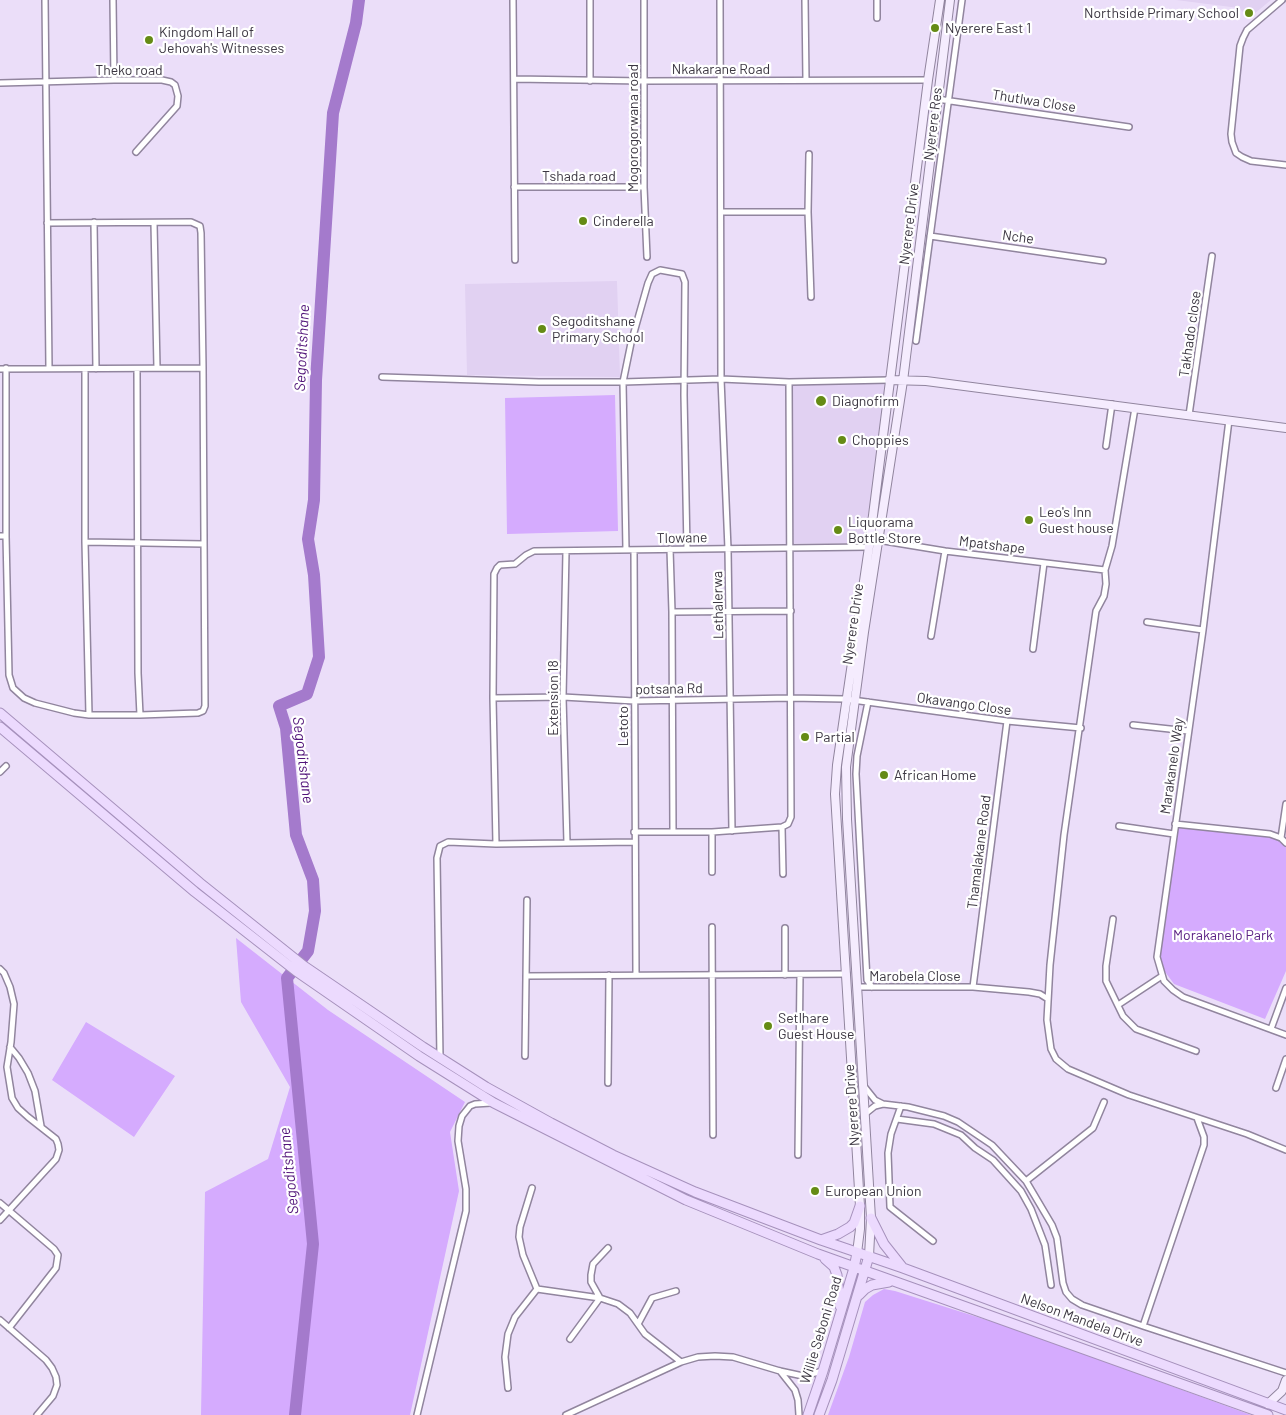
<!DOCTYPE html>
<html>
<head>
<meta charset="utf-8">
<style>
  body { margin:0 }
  canvas { display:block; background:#ebdef9 }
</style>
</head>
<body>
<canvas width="1286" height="1415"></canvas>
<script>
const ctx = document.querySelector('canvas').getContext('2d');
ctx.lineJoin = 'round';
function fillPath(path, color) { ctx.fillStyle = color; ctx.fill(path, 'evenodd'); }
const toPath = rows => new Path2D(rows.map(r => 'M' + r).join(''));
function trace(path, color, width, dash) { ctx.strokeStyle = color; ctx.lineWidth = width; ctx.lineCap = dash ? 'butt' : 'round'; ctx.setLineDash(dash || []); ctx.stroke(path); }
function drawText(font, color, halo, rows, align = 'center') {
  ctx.font = font + ' Barlow,sans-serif'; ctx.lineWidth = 4.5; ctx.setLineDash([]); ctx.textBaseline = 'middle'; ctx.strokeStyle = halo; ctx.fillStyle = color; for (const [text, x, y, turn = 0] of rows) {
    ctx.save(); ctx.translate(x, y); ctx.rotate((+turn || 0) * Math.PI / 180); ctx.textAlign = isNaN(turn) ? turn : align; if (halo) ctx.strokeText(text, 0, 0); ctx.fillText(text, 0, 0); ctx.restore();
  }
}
fillPath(toPath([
  [1176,0,1271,0,1249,18,1239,8],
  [617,281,620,377,467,375,465,284],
  [793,379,890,382,868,543,793,543]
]), '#e1d1f2');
fillPath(toPath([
  [615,395,618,531,507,534,505,398],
  [1175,824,1281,838,1286,848,1286,971,1265,1019,1174,984,1163,969,1157,957],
  [236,938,328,1010,465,1102,450,1132,459,1191,410,1415,201,1415,205,1192,268,1159,290,1087,241,1002],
  [86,1022,175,1076,134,1137,52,1080],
  [884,1289,895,1291,1009,1327,1251,1415,828,1415,849,1357,865,1302,873,1295]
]), '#d5abfe');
trace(toPath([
  [295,1415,313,1244,287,978,308,951,315,911,313,880,296,835,286,728,279,706,307,694,319,657,314,575,308,539,314,500,316,380,333,113,356,23,359,0]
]), '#a47acc', 12);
const street = toPath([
  [45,0,49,368],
  [113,0,114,80],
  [513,0,515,260],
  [590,0,590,81],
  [644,0,644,187,647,257],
  [720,0,721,379,728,549,732,831],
  [805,0,806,80],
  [1282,0,1247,30,1243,38,1240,46,1231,134,1232,142,1236,153,1242,157,1251,161,1286,165],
  [877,18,877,0],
  [514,79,644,81,928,80],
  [0,83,114,80,162,80,171,82,175,85,178,96,177,106,136,152],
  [937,99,1129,127],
  [809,154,808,212,811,297],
  [514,187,644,187],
  [721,212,808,212],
  [94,222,96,369],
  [47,223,191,222,200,226,201,233,203,368,205,706,203,711,198,713,140,715,138,673,137,369],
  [154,223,157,368],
  [930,236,1103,261],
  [916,341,962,0],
  [0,369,203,368],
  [85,369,85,542,89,715],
  [382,377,539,382,623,382,721,379,789,382,889,380],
  [1135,408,1112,546,1105,570,1106,584,1104,596,1096,611,1064,835,1050,965,1047,1020,1051,1049,1056,1059,1068,1069,1129,1095,1247,1134,1286,1150],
  [1189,415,1212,256],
  [1229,420,1203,630,1157,957,1164,981,1173,990,1183,997,1286,1035],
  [1106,446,1112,404],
  [0,536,6,536,6,368],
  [6,536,9,675,13,688,24,698,35,703,74,713,89,715,140,715],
  [878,540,945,551,1105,570],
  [85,542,204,544],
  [670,549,672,612,673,832],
  [626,550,623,382,631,343,648,283,652,274,660,270,682,274,685,282,684,395,687,549],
  [634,550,636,975],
  [566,552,563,697,567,843],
  [672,612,791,611],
  [1147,622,1203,630],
  [931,636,945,551],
  [1033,649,1044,563],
  [493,698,563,697,634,701,790,698,845,699,1007,721,1081,728],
  [868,702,857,756,856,774,867,980,872,987],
  [1133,725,1188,731],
  [0,772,6,766],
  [1175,824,1270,834,1281,838,1286,843],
  [1119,826,1174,834],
  [782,827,783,874],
  [634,832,712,832,782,827,788,824,791,817,789,382],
  [712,832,712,872],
  [1281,838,1286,804],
  [496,844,493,698,494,574,497,568,500,565,515,564,526,555,534,551,869,547],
  [1113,919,1106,966,1106,981,1123,1016,1136,1029,1196,1051],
  [712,927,713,1135],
  [0,969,4,973,10,987,14,1004,11,1042,7,1067,12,1098,18,1108,28,1117,56,1139,58,1144,59,1150,56,1159,0,1220],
  [785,975,785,928],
  [526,976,847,974],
  [857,987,973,987,1029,992,1040,994,1048,999],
  [973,987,1007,721],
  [1118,1005,1162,976],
  [1271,1029,1286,988],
  [10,1047,19,1058,28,1073,35,1091,41,1126],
  [525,1056,527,900],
  [440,1058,437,858,440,846,448,842,496,844,634,842],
  [608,1083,609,975],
  [863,1085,875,1100,883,1104,908,1107,944,1116,958,1122,992,1145,1026,1181,1052,1225,1057,1238,1063,1283,1066,1292,1072,1299,1082,1305,1143,1326,1286,1373],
  [1276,1088,1286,1059],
  [901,1106,891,1134,888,1153,890,1207,933,1241],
  [865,1114,875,1106,883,1104],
  [897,1119,934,1124,961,1135,975,1148,993,1160,1021,1191,1031,1209,1045,1245,1051,1285],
  [798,1155,800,975],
  [1026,1181,1093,1128,1104,1102],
  [532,1188,520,1227,519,1237,523,1255,537,1289],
  [0,1203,54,1249,58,1255,56,1268,9,1328],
  [537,1289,600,1298,618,1304,630,1313,645,1334,681,1362],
  [0,1320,46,1360,52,1368,56,1377,57,1385,53,1396,37,1415],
  [638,1324,652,1298,676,1291],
  [1143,1326,1204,1145,1204,1137,1197,1118],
  [570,1339,600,1298,591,1282,591,1275,593,1264,608,1248],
  [780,1371,795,1390,798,1400,799,1415],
  [508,1388,505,1357,508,1334,515,1317,537,1289],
  [417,1415,466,1211,466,1189,458,1141,459,1126,462,1116,470,1106,475,1104,491,1103],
  [566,1415,681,1362,698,1357,715,1356,733,1357,780,1371,803,1376,823,1371]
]);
const secondary = toPath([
  [889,380,926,381,1286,428],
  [857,1253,860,1229,860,1206,835,794,837,765,869,547,928,80,940,0],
  [869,1256,871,1218,847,819,846,767,864,632,903,381,950,0],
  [1268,1404,1282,1391,1286,1380]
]);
const primary = toPath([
  [0,713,200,883,304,966,423,1047,486,1087,551,1123,613,1155,695,1192,821,1240,903,1268,1286,1410],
  [0,727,195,892,296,971,419,1056,494,1103,686,1200,818,1254,1268,1415],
  [871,1218,884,1244,903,1268],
  [821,1240,838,1234,850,1227,854,1223,860,1206],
  [825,1259,834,1267,837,1275,840,1306],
  [859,1295,865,1289,872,1285,889,1282],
  [808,1415,823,1371,854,1268,857,1253],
  [819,1415,832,1380,869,1256]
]);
trace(street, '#91859e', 8);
trace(secondary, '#91859e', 10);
trace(primary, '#a691bc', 11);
trace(street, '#fff', 5);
trace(secondary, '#f5ecfe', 8);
trace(primary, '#ecdafe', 9);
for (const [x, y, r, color] of [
  [1249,13,5,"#658b15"],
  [935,28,5,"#658b15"],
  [149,40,5,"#658b15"],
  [583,221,5,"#658b15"],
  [542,329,5,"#658b15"],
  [821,401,6,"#658b15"],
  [842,440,5,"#658b15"],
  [1029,520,5,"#658b15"],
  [838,530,5,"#658b15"],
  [805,737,5,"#658b15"],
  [884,775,5,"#658b15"],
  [768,1026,5,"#658b15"],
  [815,1191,5,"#658b15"]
]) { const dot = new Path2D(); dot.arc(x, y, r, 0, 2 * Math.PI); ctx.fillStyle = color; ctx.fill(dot); trace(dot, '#fff', 2); }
drawText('14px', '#3c3742', '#fff', [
  ["Northside Primary School",1239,13,"right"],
  ["Nyerere East 1",945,28],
  ["Kingdom Hall of",159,32],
  ["Jehovah's Witnesses",159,48],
  ["Cinderella",593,221],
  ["Segoditshane",552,321],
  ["Primary School",552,337],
  ["Diagnofirm",832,401],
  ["Choppies",852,440],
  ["Leo's Inn",1039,512],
  ["Guest house",1039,528],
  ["Liquorama",848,522],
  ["Bottle Store",848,538],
  ["Partial",815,737],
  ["African Home",894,775],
  ["Setlhare",778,1018],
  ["Guest House",778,1034],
  ["European Union",825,1191]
], 'left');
drawText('14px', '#3c3742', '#fff', [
  ["Nkakarane Road",721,69],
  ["Theko road",129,70],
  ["Thutlwa Close",1034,101,9],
  ["Nyerere Res",933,124,-83],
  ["Mogorogorwana road",633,128,-90],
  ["Tshada road",579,176],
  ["Nyerere Drive",909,224,-83],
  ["Nche",1018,237,8],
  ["Takhado close",1190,334,-82],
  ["Tlowane",682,538,-1],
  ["Mpatshape",992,545,7],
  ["Lethalerwa",718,605,-91],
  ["Nyerere Drive",853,624,-82],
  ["potsana Rd",669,689,-1],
  ["Extension 18",553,698,-90],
  ["Okavango Close",964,704,8],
  ["Letoto",623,726,-90],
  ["Marakanelo Way",1172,766,-82],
  ["Thamalakane Road",979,852,-83],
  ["Marobela Close",915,976],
  ["Nyerere Drive",852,1105,-94],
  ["Nelson Mandela Drive",1082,1320,20],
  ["Willie Seboni Road",821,1330,-73]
]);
drawText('14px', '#5b2184', '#fff', [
  ["Morakanelo Park",1223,935]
]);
drawText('italic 15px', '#52157a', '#fff', [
  ["Segoditshane",302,348,-87],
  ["Segoditshane",303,760,83],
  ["Segoditshane",289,1171,-96]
]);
</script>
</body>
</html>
